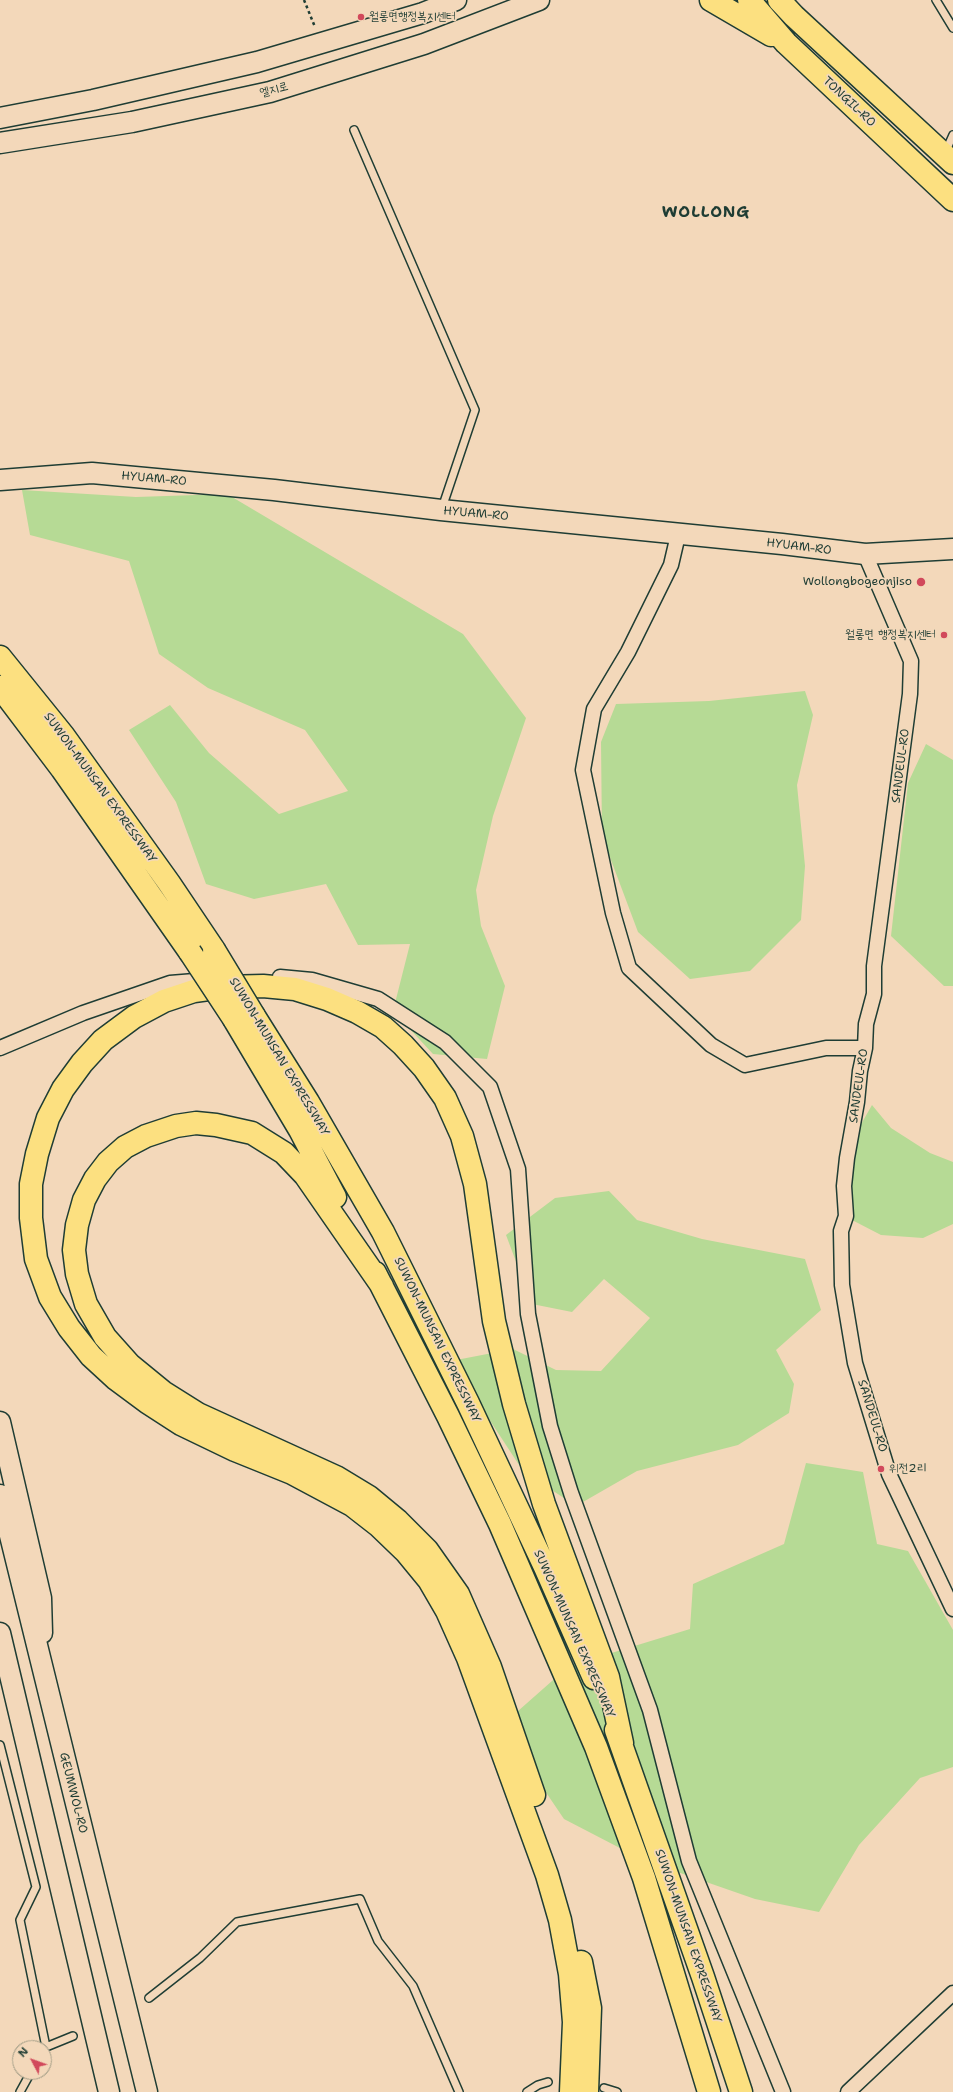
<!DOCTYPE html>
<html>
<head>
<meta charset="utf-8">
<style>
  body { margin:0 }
  #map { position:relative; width:953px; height:2092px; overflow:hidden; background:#f3d8ba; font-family:"Shantell Sans",sans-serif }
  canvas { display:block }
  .north { position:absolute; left:12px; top:2040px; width:40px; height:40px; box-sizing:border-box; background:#f3d8ba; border:1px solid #9e9a84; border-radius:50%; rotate:311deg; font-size:11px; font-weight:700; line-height:16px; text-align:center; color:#1f3d34 }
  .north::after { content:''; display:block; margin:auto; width:14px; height:18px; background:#d1495b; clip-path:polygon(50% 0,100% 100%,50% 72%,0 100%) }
</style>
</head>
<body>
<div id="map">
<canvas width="953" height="2092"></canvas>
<div class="north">N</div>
</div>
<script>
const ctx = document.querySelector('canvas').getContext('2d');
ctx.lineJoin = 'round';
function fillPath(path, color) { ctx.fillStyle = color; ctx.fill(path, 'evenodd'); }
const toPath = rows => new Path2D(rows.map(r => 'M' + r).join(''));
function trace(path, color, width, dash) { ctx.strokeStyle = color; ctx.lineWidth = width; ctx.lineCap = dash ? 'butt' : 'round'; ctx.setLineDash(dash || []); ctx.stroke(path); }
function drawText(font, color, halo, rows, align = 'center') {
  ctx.font = font + ' "Shantell Sans","Poor Story",sans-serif'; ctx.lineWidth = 3.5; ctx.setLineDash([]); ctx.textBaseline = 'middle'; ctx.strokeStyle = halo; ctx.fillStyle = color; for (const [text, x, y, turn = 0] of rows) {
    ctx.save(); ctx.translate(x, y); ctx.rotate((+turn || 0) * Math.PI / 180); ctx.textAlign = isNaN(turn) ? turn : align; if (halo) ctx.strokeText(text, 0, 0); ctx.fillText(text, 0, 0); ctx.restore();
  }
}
fillPath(toPath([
  [22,490,136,497,227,494,463,634,526,718,493,816,476,890,481,926,505,986,487,1059,433,1054,393,1011,410,944,358,945,326,884,254,899,206,884,176,802,129,730,170,705,209,753,279,814,348,791,305,730,208,688,159,654,129,561,30,535],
  [805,691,813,715,797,785,805,866,801,920,750,971,690,979,638,932,602,836,601,742,616,704,709,701],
  [926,744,953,760,953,986,944,986,891,936,908,783],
  [872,1105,891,1128,930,1153,953,1162,953,1224,923,1238,881,1235,852,1220,846,1174,860,1126],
  [609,1191,637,1220,702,1239,805,1259,821,1310,776,1350,794,1384,789,1413,738,1445,637,1471,576,1506,523,1471,451,1361,513,1349,556,1370,601,1371,650,1318,604,1279,572,1312,532,1304,506,1235,555,1198],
  [806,1463,863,1472,877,1544,908,1551,953,1630,953,1767,920,1778,859,1845,819,1912,755,1899,643,1860,564,1819,501,1726,569,1666,690,1629,693,1584,784,1544]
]), '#b6da95');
const lane = toPath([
  [936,0,953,28],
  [354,130,475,410,442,508],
  [945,153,953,135],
  [0,1745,36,1887,20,1920,46,2047,44,2050],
  [149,1998,200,1958,237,1922,360,1899,378,1941,413,1986,459,2092],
  [46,2047,73,2036],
  [604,2088,617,2092],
  [20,2092,31,2072],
  [527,2092,538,2085,548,2082]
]);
const street = toPath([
  [678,535,671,565,628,652,594,709,583,770,613,913,629,968,711,1045,745,1065,826,1048,865,1048],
  [865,554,911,661,910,694,874,966,874,994,866,1024,865,1048,860,1071,857,1102,847,1158,844,1186,846,1216,841,1231,842,1285,855,1363,889,1474,953,1609],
  [280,977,312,980,378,999,445,1042,490,1087,518,1169,528,1314,550,1426,571,1493,650,1710,689,1861,783,2092],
  [0,1048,83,1013,170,983,207,980],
  [848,2092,953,1993]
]);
const secondary = toPath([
  [0,118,93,100,257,62,423,13,456,0],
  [0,143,132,122,270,92,424,44,539,0],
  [0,480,92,473,274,490,441,510,782,544,865,554,953,549],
  [0,1422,41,1598,42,1633],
  [0,1495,147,2092],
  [0,1633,109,2092]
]);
const primary = toPath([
  [711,0,771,35],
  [749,0,786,43,953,200],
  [779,0,794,16,953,163]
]);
const highway = toPath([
  [0,657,63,735,169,883,214,950],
  [0,687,62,769,190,952],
  [254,1016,308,1102,383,1232,468,1403,545,1567,594,1678],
  [234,1019,300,1130,335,1197],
  [375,1273,448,1416,500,1524,596,1747,644,1878,709,2092],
  [382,1286,305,1175,284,1153,252,1133,216,1125,196,1123,176,1126,146,1136,125,1147,108,1162,95,1179,84,1200,77,1225,74,1250,77,1274,86,1304,105,1337,130,1365,163,1392,198,1414,336,1477,369,1497,398,1521,427,1550,458,1594,490,1667,534,1795],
  [616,1730,703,1977,741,2092],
  [581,1962,590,2008,587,2092],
  [571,2092,574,2022,570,1974,560,1920,547,1875,468,1658,447,1611,429,1580,406,1552,379,1526,352,1505,292,1473,235,1450,181,1424,147,1402,116,1379,91,1356,69,1328,50,1297,36,1259,31,1218,31,1184,37,1154,48,1118,63,1089,82,1063,103,1040,134,1017,164,1001,194,991,223,987,263,986,295,989,327,999,357,1012,383,1027,403,1045,424,1068,445,1098,462,1136,475,1184,494,1321,514,1404,544,1504,608,1677,622,1743]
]);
trace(lane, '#1f3d34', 10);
trace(street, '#1f3d34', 17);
trace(secondary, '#1f3d34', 23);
trace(primary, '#1f3d34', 25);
trace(highway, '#1f3d34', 25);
trace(toPath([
  [304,0,315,27]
]), '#1f3d34', 2.5, [3, 3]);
trace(lane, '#f3d8ba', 7);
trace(street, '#f3d8ba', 14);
trace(secondary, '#f3d8ba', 20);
trace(primary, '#fce080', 22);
trace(highway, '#fce080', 22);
const highwayBridge = toPath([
  [214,950,254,1016],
  [190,952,234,1019]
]);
trace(highwayBridge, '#1f3d34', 25, []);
trace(highwayBridge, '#fce080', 22);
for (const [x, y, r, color] of [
  [361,17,4,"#d1495b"],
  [921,582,5,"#d1495b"],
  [944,635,4,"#d1495b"],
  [881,1469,4,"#d1495b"]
]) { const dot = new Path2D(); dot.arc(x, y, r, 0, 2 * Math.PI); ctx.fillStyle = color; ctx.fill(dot); trace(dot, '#f3d8ba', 1.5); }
drawText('12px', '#1f3d34', '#f3d8ba', [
  ["월롱면행정복지센터",369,17],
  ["Wollongbogeonjiso",912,582,"right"],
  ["월롱면 행정복지센터",936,635,"right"],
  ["위전2리",889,1469]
], 'left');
drawText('12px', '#1f3d34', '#f3d8ba', [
  ["엘지로",274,90,-15],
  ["TONGIL-RO",849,102,43],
  ["HYUAM-RO",154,479,5],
  ["HYUAM-RO",476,514,5],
  ["HYUAM-RO",799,547,7],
  ["SANDEUL-RO",901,766,-83],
  ["SUWON-MUNSAN EXPRESSWAY",100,788,54],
  ["SUWON-MUNSAN EXPRESSWAY",279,1057,59],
  ["SANDEUL-RO",859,1086,-82],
  ["SUWON-MUNSAN EXPRESSWAY",437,1340,64],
  ["SANDEUL-RO",872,1416,73],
  ["SUWON-MUNSAN EXPRESSWAY",574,1634,66],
  ["GEUMWOL-RO",73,1793,76],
  ["SUWON-MUNSAN EXPRESSWAY",688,1936,71]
]);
ctx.letterSpacing = '1px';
drawText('bold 16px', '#1f3d34', '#f3d8ba', [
  ["WOLLONG",706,213]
]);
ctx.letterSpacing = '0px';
</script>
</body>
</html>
